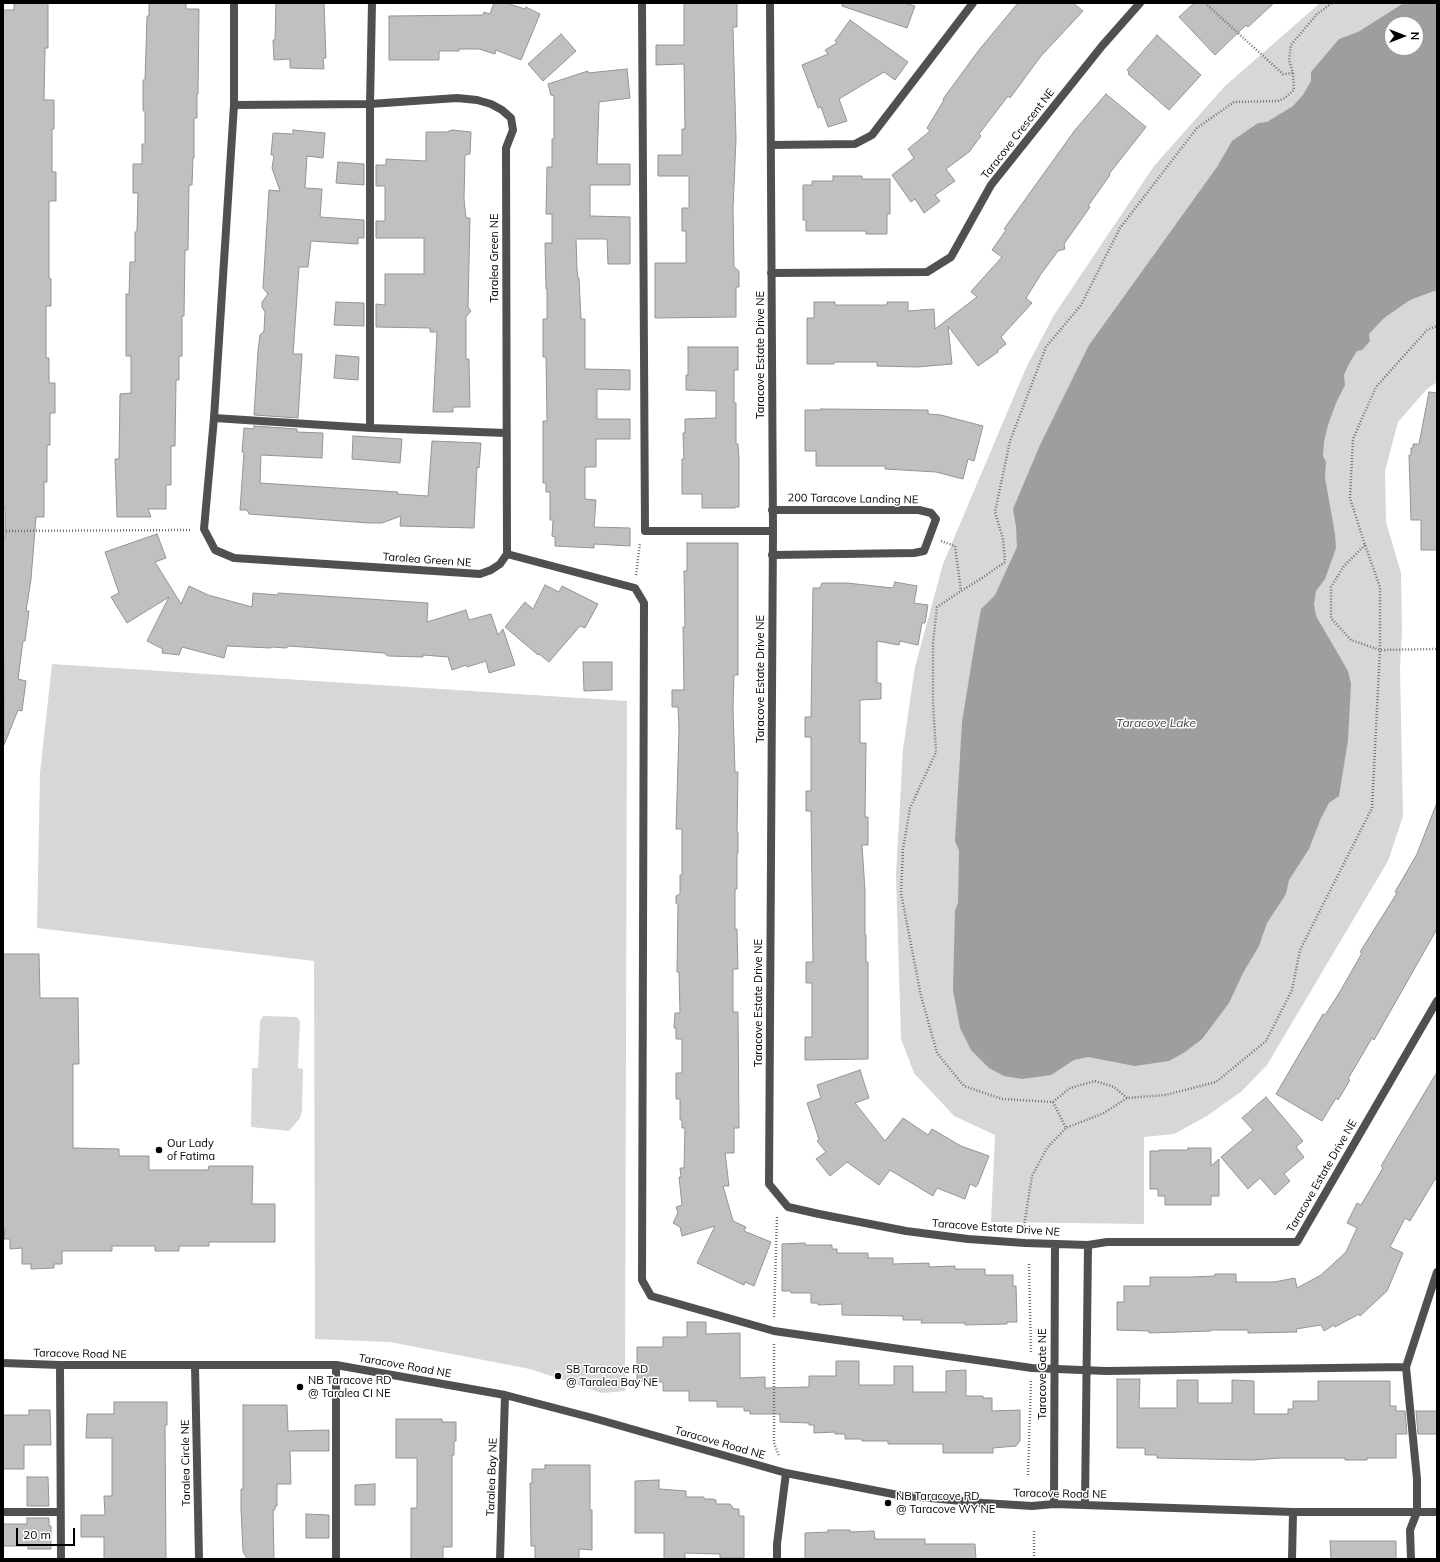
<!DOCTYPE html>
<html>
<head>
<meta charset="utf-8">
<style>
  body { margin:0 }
  #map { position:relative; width:1440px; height:1562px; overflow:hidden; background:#fff; font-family:Mulish,sans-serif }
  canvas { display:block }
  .frame { position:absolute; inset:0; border:4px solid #000; pointer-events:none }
  .north { position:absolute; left:1384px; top:16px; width:40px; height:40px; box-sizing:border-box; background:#fff; border:1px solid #999; border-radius:50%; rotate:90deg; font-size:11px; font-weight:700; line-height:16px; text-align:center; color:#000 }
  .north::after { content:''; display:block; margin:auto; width:14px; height:18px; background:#000; clip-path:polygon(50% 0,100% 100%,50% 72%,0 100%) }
  .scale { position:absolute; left:16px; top:1528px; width:59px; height:18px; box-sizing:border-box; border:2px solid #000; border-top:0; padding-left:5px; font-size:12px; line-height:14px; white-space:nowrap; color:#000; -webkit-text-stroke:3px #fff; paint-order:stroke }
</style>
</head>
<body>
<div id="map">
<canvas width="1440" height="1562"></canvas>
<div class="frame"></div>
<div class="north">N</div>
<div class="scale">20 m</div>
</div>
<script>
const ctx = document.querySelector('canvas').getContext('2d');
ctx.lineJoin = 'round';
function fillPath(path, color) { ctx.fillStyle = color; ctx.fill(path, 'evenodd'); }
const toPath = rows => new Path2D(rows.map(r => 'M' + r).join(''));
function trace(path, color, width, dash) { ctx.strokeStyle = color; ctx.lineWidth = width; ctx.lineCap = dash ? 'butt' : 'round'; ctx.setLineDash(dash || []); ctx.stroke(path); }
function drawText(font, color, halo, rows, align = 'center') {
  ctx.font = font + ' Mulish,sans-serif'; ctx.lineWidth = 3; ctx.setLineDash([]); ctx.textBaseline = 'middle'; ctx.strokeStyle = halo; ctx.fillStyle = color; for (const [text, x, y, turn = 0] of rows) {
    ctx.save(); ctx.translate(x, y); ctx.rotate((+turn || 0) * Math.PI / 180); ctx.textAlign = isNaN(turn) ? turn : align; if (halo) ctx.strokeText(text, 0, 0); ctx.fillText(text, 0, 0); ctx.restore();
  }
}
fillPath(toPath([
  [1320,3,1437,3,1437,382,1427,389,1398,422,1385,471,1386,522,1401,573,1402,631,1400,668,1403,816,1388,861,1267,1065,1242,1091,1207,1116,1174,1134,1144,1137,1144,1224,991,1222,995,1135,954,1116,914,1073,901,1039,896,875,903,749,915,667,943,564,1026,368,1054,315,1154,166,1225,86],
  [1392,24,1416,24,1416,48,1392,48],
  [52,664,627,701,625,1391,602,1393,530,1369,390,1342,315,1339,314,961,37,928,40,773],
  [263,1016,297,1017,300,1022,298,1068,303,1069,302,1111,300,1118,289,1131,251,1127,252,1068,258,1068,260,1021]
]), '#d7d7d7');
fillPath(toPath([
  [1404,3,1437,3,1437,292,1434,291,1410,300,1384,318,1369,334,1370,341,1362,350,1357,351,1349,364,1344,375,1345,385,1336,403,1328,425,1324,442,1323,456,1326,462,1325,478,1335,534,1336,548,1325,579,1316,591,1314,604,1316,616,1348,671,1351,684,1348,740,1339,796,1329,803,1321,818,1309,849,1289,880,1286,894,1267,923,1259,946,1243,973,1229,1003,1202,1039,1185,1052,1169,1061,1135,1066,1088,1057,1074,1060,1051,1075,1022,1079,1004,1076,989,1068,971,1050,960,1028,953,990,955,910,958,903,959,851,955,841,962,722,975,642,981,609,995,595,1017,547,1016,527,1013,509,1040,445,1089,345,1217,167,1232,141,1258,123,1267,122,1293,106,1303,95,1311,81,1311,72,1339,39,1358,32],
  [1392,24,1416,24,1416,48,1392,48]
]), '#9e9e9e');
const building = toPath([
  [14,3,48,3,48,48,45,48,44,100,54,100,54,129,52,129,52,172,56,172,56,201,49,201,49,278,51,279,51,306,46,306,46,358,49,358,49,383,55,383,55,413,50,413,50,445,47,445,47,482,44,482,44,517,36,517,31,579,26,611,29,611,25,641,23,641,18,679,26,681,22,711,18,710,4,745,3,538,5,538,5,508,3,508,3,10,14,10,14,3],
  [149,3,186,3,186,9,199,9,198,94,197,94,197,118,194,118,194,158,193,158,192,185,189,185,188,250,185,250,184,316,182,316,182,356,179,356,179,380,176,380,175,446,171,446,171,485,166,485,166,509,148,509,151,517,117,517,115,459,119,459,120,394,131,393,131,356,126,356,126,294,129,294,130,262,135,262,135,233,137,230,138,193,133,193,133,164,142,164,142,144,145,144,145,113,143,110,143,80,145,80,147,16,149,16,149,3],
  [276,3,324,3,326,58,323,58,324,69,290,68,290,59,274,60,273,40,275,40,276,3],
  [494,3,506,3,525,9,526,7,540,14,521,60,496,50,495,54,479,49,459,49,459,51,439,51,439,60,389,60,389,16,483,15,484,12,490,14,494,3],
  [684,3,737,3,737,27,733,27,736,139,733,209,734,267,739,271,739,287,736,287,736,317,655,318,655,263,686,263,686,231,682,231,682,208,689,208,689,176,658,176,658,155,682,155,682,129,685,129,684,64,656,65,656,45,684,45,684,3],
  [842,3,904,3,915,6,907,28,842,6,842,3],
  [1018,3,1073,3,1083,11,1041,56,1010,98,1008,96,979,134,981,136,969,152,946,169,955,181,935,195,940,201,924,213,915,199,911,202,892,175,914,158,908,149,930,131,927,128,944,100,943,99,979,50,1018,3],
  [1194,3,1274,3,1248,27,1246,25,1215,55,1179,17,1194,3],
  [850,20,908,62,895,80,884,72,839,99,847,121,828,127,821,107,818,108,802,65,828,54,825,50,837,43,835,41,850,20],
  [561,34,576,51,543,81,528,64,561,34],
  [1157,35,1201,75,1169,110,1128,74,1129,72,1127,70,1157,35],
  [627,69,630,98,599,102,597,164,630,164,630,185,590,185,590,216,630,217,630,264,608,264,607,239,576,239,577,269,578,278,579,278,581,319,585,319,585,369,630,370,630,390,597,389,597,419,630,419,630,439,596,439,596,467,585,467,585,499,596,500,594,527,630,528,630,546,594,544,594,548,555,546,555,537,552,536,553,520,550,520,550,492,546,492,546,483,543,483,543,421,547,421,546,357,543,357,543,319,547,319,547,289,546,289,545,243,552,243,552,214,546,214,547,167,552,167,552,139,554,139,554,96,551,95,548,84,588,71,588,73,627,69],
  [1106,94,1146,127,1109,174,1110,175,1088,206,1090,207,1064,244,1065,249,1058,251,1041,274,1026,298,1032,303,1001,337,1006,344,997,351,998,352,978,366,948,326,952,364,917,367,877,366,877,362,834,362,834,364,807,364,807,318,814,318,814,302,835,302,835,305,887,305,887,302,908,302,908,311,934,309,935,329,977,297,971,292,974,288,1002,257,992,250,1006,230,1004,229,1075,130,1106,94],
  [293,130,325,133,323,158,307,156,305,188,322,189,320,217,364,220,364,238,358,238,358,244,311,241,308,267,299,267,293,354,302,354,298,418,254,415,258,351,260,335,264,331,265,312,262,307,262,302,268,294,263,288,269,190,280,191,272,168,274,155,271,155,273,133,293,134,293,130],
  [452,130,471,132,470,154,465,155,464,199,466,218,470,218,468,307,471,311,466,317,466,359,469,359,470,407,453,407,453,412,433,412,437,332,430,332,430,328,376,327,376,304,385,305,385,274,424,274,424,238,376,238,376,221,385,221,385,186,376,186,376,165,386,165,386,159,426,161,426,132,447,132,452,130],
  [338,162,364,164,364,185,336,183,338,162],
  [833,176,862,176,862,179,890,179,890,214,887,214,887,234,866,234,866,231,806,231,806,220,803,220,803,185,812,185,812,181,833,181,833,176],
  [336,302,364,303,364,326,334,325,336,302],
  [688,347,738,347,738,370,734,370,734,403,736,403,736,444,738,444,739,459,739,507,735,507,735,508,702,508,702,494,682,494,682,459,684,459,683,433,685,433,685,419,716,418,716,391,686,390,686,375,688,375,688,347],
  [336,355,359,357,358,380,334,378,336,355],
  [1429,392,1437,393,1437,550,1421,550,1421,520,1411,520,1409,455,1411,455,1411,448,1413,448,1413,444,1419,444,1429,392],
  [821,409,928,410,928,414,941,415,983,426,974,461,968,459,963,479,936,472,885,469,885,466,816,466,816,451,805,451,805,410,821,410,821,409],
  [254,426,297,429,297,432,323,433,322,458,261,455,260,483,398,492,397,494,428,496,432,441,481,443,479,468,477,467,474,528,400,526,401,516,382,523,368,523,249,514,247,510,240,510,244,452,242,452,244,428,254,429,254,426],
  [353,436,402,439,400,463,352,459,353,436],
  [157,534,166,558,155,562,181,604,189,586,208,595,252,607,253,593,278,595,278,593,428,603,427,622,466,610,469,620,491,614,498,635,503,629,515,665,489,673,486,661,467,667,466,665,452,670,448,657,423,655,423,657,388,656,384,653,289,646,286,648,271,647,271,648,227,646,224,658,182,647,179,655,162,653,163,649,147,641,169,597,127,623,111,597,119,593,105,552,157,534],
  [687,543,738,543,738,675,734,675,733,708,735,772,738,772,737,832,738,832,738,853,737,853,737,889,735,889,735,929,737,929,738,969,733,969,733,1012,738,1012,739,1128,734,1128,734,1153,725,1153,729,1186,723,1186,733,1221,746,1227,744,1231,771,1242,754,1286,745,1282,744,1285,697,1263,715,1226,682,1236,680,1227,673,1223,678,1213,676,1207,682,1205,679,1177,681,1177,680,1168,684,1168,685,1128,682,1128,682,1120,680,1120,680,1099,676,1099,676,1073,682,1073,682,1039,676,1039,676,1028,674,1028,675,1013,680,1013,679,972,677,972,678,905,676,903,676,896,680,894,680,875,682,875,682,829,676,829,679,730,678,707,672,707,672,690,684,690,683,627,685,627,684,571,687,571,687,543],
  [895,582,917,586,914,603,928,605,925,623,922,623,918,645,900,641,899,645,877,641,877,683,881,683,881,699,860,700,860,743,866,743,865,817,868,817,868,845,862,845,865,891,865,935,866,935,866,962,868,962,868,1059,805,1060,805,1037,812,1037,812,983,806,983,806,962,813,962,811,811,806,811,806,791,811,791,811,737,805,737,805,717,811,717,813,588,820,588,822,583,847,583,893,588,895,582],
  [545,585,559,592,562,586,598,604,585,628,580,626,549,662,539,654,538,655,505,627,525,602,533,609,545,585],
  [583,662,612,662,612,690,584,691,583,662],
  [1436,805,1437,806,1437,929,1374,1040,1372,1038,1348,1079,1350,1080,1338,1100,1336,1098,1322,1121,1276,1094,1323,1014,1325,1015,1338,995,1362,953,1360,952,1397,893,1395,892,1417,854,1436,805],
  [3,954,39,954,40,998,78,998,79,1064,73,1064,73,1148,119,1149,119,1156,149,1156,149,1170,208,1170,209,1166,253,1166,252,1204,275,1204,275,1242,209,1242,209,1246,179,1246,179,1251,155,1251,155,1246,112,1246,112,1251,62,1251,62,1264,54,1264,54,1268,31,1269,31,1264,22,1264,22,1248,10,1249,10,1239,4,1239,5,1229,3,1229,3,954],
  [860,1070,869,1098,855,1103,885,1141,903,1118,928,1135,932,1129,961,1146,989,1156,978,1184,976,1187,970,1184,965,1199,937,1188,933,1196,890,1170,879,1185,847,1162,830,1176,816,1159,826,1152,817,1141,819,1139,807,1103,821,1098,817,1085,860,1070],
  [1437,1072,1437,1176,1410,1221,1405,1218,1390,1247,1403,1253,1387,1291,1360,1316,1359,1314,1335,1327,1334,1325,1324,1331,1321,1325,1296,1329,1297,1332,1248,1333,1248,1330,1211,1330,1211,1331,1149,1333,1149,1331,1117,1330,1117,1302,1124,1302,1124,1286,1150,1286,1150,1277,1190,1277,1215,1276,1215,1274,1236,1274,1236,1282,1274,1282,1295,1278,1297,1288,1321,1275,1346,1252,1357,1228,1347,1223,1357,1203,1361,1205,1383,1168,1381,1166,1437,1072],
  [1266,1097,1303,1141,1296,1147,1304,1157,1284,1174,1290,1181,1275,1195,1260,1178,1248,1189,1221,1157,1253,1130,1242,1118,1266,1097],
  [1188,1148,1211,1148,1211,1166,1219,1159,1219,1196,1211,1196,1211,1205,1165,1205,1165,1196,1158,1196,1158,1189,1150,1189,1150,1151,1159,1151,1159,1150,1188,1150,1188,1148],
  [805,1243,805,1245,832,1245,832,1249,837,1249,837,1253,868,1253,868,1258,893,1258,893,1264,929,1263,929,1267,955,1266,955,1269,985,1269,985,1275,1013,1275,1013,1286,1016,1286,1017,1322,1007,1322,1007,1324,965,1325,965,1323,921,1323,922,1320,903,1320,903,1316,842,1315,842,1304,818,1305,818,1303,811,1303,811,1293,791,1293,791,1291,782,1291,782,1244,805,1243],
  [687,1322,706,1322,706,1334,740,1333,740,1378,765,1377,765,1388,809,1387,809,1376,836,1376,836,1361,859,1361,859,1385,894,1385,894,1366,913,1366,913,1392,946,1392,946,1371,966,1370,966,1396,983,1396,983,1398,992,1398,992,1411,1020,1410,1020,1441,1016,1446,993,1448,993,1453,943,1453,943,1444,888,1444,888,1441,862,1441,862,1439,845,1439,845,1434,835,1434,835,1432,814,1433,814,1425,809,1425,809,1423,780,1422,780,1414,750,1414,750,1411,744,1411,744,1407,717,1407,717,1401,689,1401,689,1391,663,1391,663,1382,637,1381,637,1347,663,1347,663,1337,687,1337,687,1322],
  [1117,1379,1140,1379,1139,1408,1177,1408,1177,1380,1198,1380,1198,1403,1232,1403,1232,1380,1254,1381,1254,1414,1288,1414,1288,1409,1293,1409,1293,1401,1318,1401,1318,1381,1390,1381,1390,1406,1396,1406,1396,1411,1405,1411,1407,1434,1396,1434,1396,1458,1367,1458,1367,1460,1345,1460,1345,1458,1280,1458,1253,1460,1157,1458,1157,1455,1145,1455,1145,1448,1117,1448,1117,1379],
  [114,1402,167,1402,167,1425,165,1425,166,1559,104,1559,104,1537,81,1537,81,1515,105,1515,104,1496,112,1496,112,1438,86,1438,87,1414,114,1414,114,1402],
  [243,1405,287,1405,288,1431,329,1430,329,1451,290,1451,291,1484,277,1484,277,1506,275,1506,275,1510,273,1510,274,1559,247,1559,243,1551,241,1509,241,1489,243,1489,243,1405],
  [29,1410,50,1410,51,1445,24,1445,24,1469,3,1469,3,1415,29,1415,29,1410],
  [1416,1411,1437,1411,1437,1434,1418,1434,1416,1411],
  [396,1419,442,1419,442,1422,456,1422,456,1441,454,1441,454,1455,452,1455,452,1547,443,1547,443,1559,411,1559,411,1508,417,1508,417,1458,396,1458,396,1419],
  [545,1465,590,1465,590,1510,592,1510,592,1550,579,1549,579,1559,535,1559,535,1546,531,1546,530,1483,532,1483,532,1469,545,1469,545,1465],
  [27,1477,48,1477,49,1506,27,1506,27,1477],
  [659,1480,659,1489,686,1491,686,1497,704,1497,704,1499,714,1499,714,1500,716,1500,716,1504,730,1504,734,1509,739,1509,739,1516,744,1516,744,1558,720,1558,720,1554,685,1553,685,1559,664,1559,664,1533,635,1533,635,1481,659,1480],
  [375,1484,375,1505,355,1505,355,1485,375,1484],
  [306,1514,329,1515,329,1538,306,1538,306,1514],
  [27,1518,49,1518,49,1526,51,1526,51,1549,28,1549,28,1546,3,1546,3,1524,27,1524,27,1518],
  [828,1530,850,1530,850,1532,874,1531,875,1539,925,1539,925,1544,975,1544,976,1559,805,1559,805,1533,828,1532,828,1530],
  [1330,1541,1396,1541,1396,1559,1331,1559,1330,1541]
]);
fillPath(building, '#c0c0c0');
trace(building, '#949494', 1);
trace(toPath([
  [1205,3,1283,74,1293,73],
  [3,531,192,530],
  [941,541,955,546,961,591],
  [1365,545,1344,566,1331,587,1331,618,1351,640,1380,650,1437,649],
  [636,575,640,543],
  [1127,1098,1114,1087,1095,1081,1070,1088,1053,1102,1002,1099,964,1086,937,1053,921,996,901,893,903,849,910,808,936,752,933,703,933,643,937,607,961,591,982,578,1005,562,1003,539,995,512,1010,441,1046,347,1081,305,1120,228,1197,128,1234,102,1278,101,1285,98,1294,90,1293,73,1289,60,1291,45,1317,14,1332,3],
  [1053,1102,1066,1128],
  [1024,1226,1032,1176,1047,1148,1066,1128,1104,1113,1127,1098,1165,1095,1216,1082,1266,1041,1292,990,1300,950,1372,808,1380,650,1380,587,1365,545,1350,498,1353,439,1376,387,1427,330,1437,326],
  [1029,1264,1031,1354],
  [774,1317,777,1216],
  [774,1344,774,1443,779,1456],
  [1028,1475,1031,1381],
  [1034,1559,1034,1529]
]), '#727272', 2.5, [1, 2]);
trace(toPath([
  [642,3,645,531,773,531],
  [771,145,855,144,872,135,973,3],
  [214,418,370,428,506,433],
  [370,428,370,104,372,3],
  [507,554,635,588,644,603,642,1280,651,1296,774,1331,1032,1368,1106,1371,1406,1367],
  [60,1365,61,1559],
  [336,1365,336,1559],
  [3,1512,60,1512],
  [1411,1559,1410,1530,1417,1512,1417,1479,1406,1367,1437,1272]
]), '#505050', 8);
trace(toPath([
  [234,3,234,105],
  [770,3,773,531,769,1184,788,1207,819,1214,906,1231,968,1239,1025,1243,1088,1245,1107,1242,1297,1242,1437,1001],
  [457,98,477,100,491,104,502,110,511,118,513,130,506,148,507,554,500,564,491,570,480,574,234,558,215,550,204,529,214,418,234,105,370,104,457,98],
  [771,273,927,272,951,257,991,185,1102,46,1140,3],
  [772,510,919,510,931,513,936,519,924,551,914,553,772,555],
  [3,1363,60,1365,336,1365,505,1395,593,1418,786,1473,898,1495,983,1503,1032,1506,1054,1504,1293,1512,1437,1512],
  [195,1366,199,1559],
  [1054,1504,1055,1244],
  [1085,1505,1088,1245],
  [500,1559,505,1395],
  [777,1559,777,1544,786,1473],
  [1292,1559,1293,1512]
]), '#505050', 8);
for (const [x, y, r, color] of [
  [159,1150,4,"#000"],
  [558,1376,4,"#000"],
  [300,1387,4,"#000"],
  [888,1503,4,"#000"]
]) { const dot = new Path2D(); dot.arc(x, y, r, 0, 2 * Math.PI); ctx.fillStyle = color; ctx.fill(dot); trace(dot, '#fff', 1.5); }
drawText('11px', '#000', '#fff', [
  ["Taracove Crescent NE",1018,134,-52],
  ["Taralea Green NE",495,258,-90],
  ["Taracove Estate Drive NE",761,355,-90],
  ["200 Taracove Landing NE",853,499,1],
  ["Taralea Green NE",427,560,4],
  ["Taracove Estate Drive NE",761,679,-90],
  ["Taracove Estate Drive NE",759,1003,-90],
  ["Taracove Estate Drive NE",1322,1176,-60],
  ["Taracove Estate Drive NE",996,1228,4],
  ["Taracove Road NE",80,1354,1],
  ["Taracove Road NE",405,1366,10],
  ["Taracove Gate NE",1043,1374,-90],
  ["Taracove Road NE",720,1443,16],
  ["Taralea Circle NE",186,1463,-91],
  ["Taralea Bay NE",492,1477,-88],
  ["Taracove Road NE",1060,1494,1]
]);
drawText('11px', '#000', '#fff', [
  ["Our Lady",167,1144],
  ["of Fatima",167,1157],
  ["SB Taracove RD",566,1370],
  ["@ Taralea Bay NE",566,1383],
  ["NB Taracove RD",308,1381],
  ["@ Taralea CI NE",308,1394],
  ["NB Taracove RD",896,1497],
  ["@ Taracove WY NE",896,1510]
], 'left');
drawText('italic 12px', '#3f3f3f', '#fff', [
  ["Taracove Lake",1156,723]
]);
</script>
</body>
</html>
